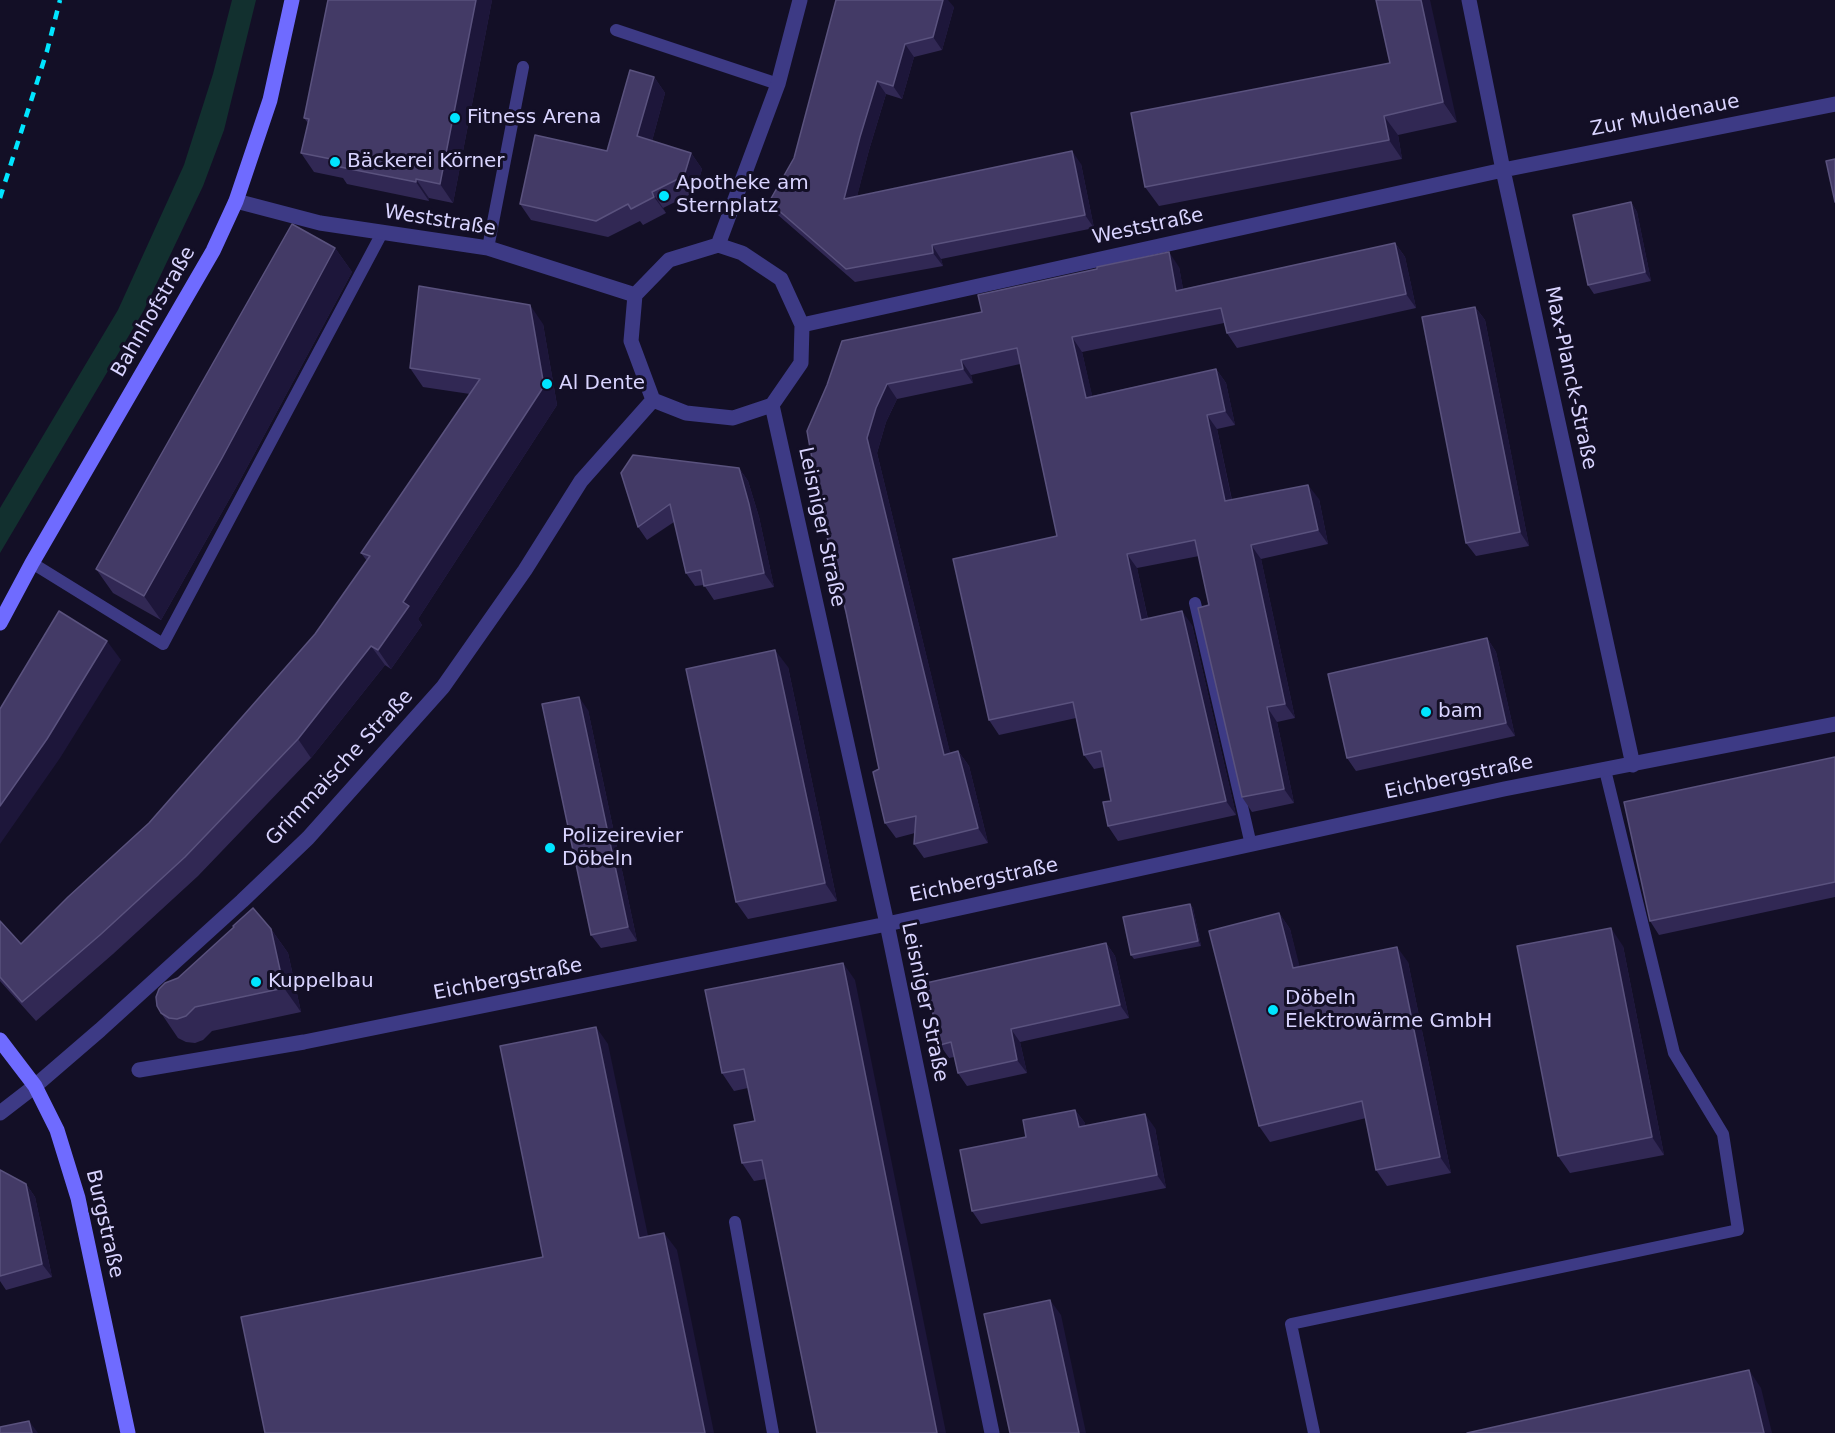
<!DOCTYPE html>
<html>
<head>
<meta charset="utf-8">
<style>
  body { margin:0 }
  canvas { display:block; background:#130f26 }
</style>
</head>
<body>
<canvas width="1835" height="1433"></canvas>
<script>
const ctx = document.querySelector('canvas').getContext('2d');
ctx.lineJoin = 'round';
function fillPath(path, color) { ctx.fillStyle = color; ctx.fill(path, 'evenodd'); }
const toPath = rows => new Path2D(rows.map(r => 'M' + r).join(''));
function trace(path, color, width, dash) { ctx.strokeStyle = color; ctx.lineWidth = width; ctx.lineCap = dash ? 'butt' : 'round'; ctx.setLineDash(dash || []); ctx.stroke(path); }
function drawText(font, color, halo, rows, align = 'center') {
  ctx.font = font + ' "DejaVu Sans",sans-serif'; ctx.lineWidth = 6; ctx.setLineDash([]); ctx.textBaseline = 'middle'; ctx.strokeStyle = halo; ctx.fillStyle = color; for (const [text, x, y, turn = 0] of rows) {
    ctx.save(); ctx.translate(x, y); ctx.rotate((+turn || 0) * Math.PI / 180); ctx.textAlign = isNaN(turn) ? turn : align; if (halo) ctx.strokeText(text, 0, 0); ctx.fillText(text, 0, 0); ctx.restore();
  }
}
fillPath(toPath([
  [232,0,256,0,224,130,203,186,144,310,0,553,0,508,118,310,184,165,213,74]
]), '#12302f');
trace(toPath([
  [616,30,778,84],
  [488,248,523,67],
  [32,563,163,644,382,233],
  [1195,603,1251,845],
  [735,1222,773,1433],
  [1314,1433,1291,1324,1738,1230,1723,1134,1674,1053,1605,770]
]), '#3d3a85', 12);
trace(toPath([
  [1469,0,1503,170,1633,765],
  [236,201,320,223,488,248,635,295],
  [718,245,742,253,781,279,802,325,801,363,772,405,733,418,686,413,653,400,631,341,635,295,669,260,718,245],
  [718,245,778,84,800,0],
  [802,325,1503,170,1835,104],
  [772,405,887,924,992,1433],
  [139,1070,304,1042,887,924,1504,789,1835,724],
  [0,1113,35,1086,100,1030,242,901,308,838,443,687,525,570,581,481,653,400]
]), '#3d3a85', 15);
trace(toPath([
  [0,623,32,563,213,251,236,201,270,100,292,0],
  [0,1040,35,1086,57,1130,78,1198,128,1433]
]), '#6f6bff', 15);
trace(toPath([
  [0,198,47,51,60,0]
]), '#00e5ff', 4.5, [9, 8]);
fillPath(toPath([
  [328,0,492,0,453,203,429,198,429,201,347,184,343,178,314,172,301,153,308,123,304,118],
  [836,0,954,7,942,50,914,57,902,99,886,94,869,150,857,196,1081,164,1094,228,941,259,943,266,855,282,778,215,769,202,794,158],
  [1376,0,1457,122,1398,135,1402,159,1159,206,1145,187,1390,63],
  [654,77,665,93,652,141,691,153,702,169,695,192,663,208,666,213,643,225,640,221,608,237,531,220,520,204,607,151],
  [1631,202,1637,212,1651,281,1594,294,1588,285],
  [1395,243,1405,257,1416,308,1237,348,1227,333,1224,323,1082,352,1092,396,1216,369,1226,383,1235,425,1217,429,1232,500,1319,499,1328,544,1261,559,1295,718,1277,722,1294,803,1252,812,1242,797,1209,605,1199,556,1137,568,1148,619,1192,625,1236,815,1118,841,1108,826,1111,801,1104,767,1094,769,1084,755,1076,718,999,735,989,720,1057,536,1020,364,971,375,973,383,897,399,886,422,877,453,950,753,958,751,969,766,988,843,924,858,914,844,915,833,896,838,885,823,879,769,807,431,982,312,1179,267,1183,289],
  [335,248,352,272,239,482,161,620,113,593,96,569],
  [1475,307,1485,320,1529,546,1476,556,1466,543],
  [543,324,557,405,418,619,422,625,391,669,385,665,311,758,198,876,113,954,36,1021,0,981,0,921,21,944,149,823,315,634,367,561,361,553,470,394,423,387,410,368],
  [739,468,748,481,759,517,774,587,714,600,704,585,695,586,686,573,674,522,647,540,638,527,621,473],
  [1487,638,1496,652,1515,736,1356,771,1347,758],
  [788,667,837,901,748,919,736,902],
  [588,710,637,941,601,948,591,935],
  [1835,757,1835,897,1659,935,1650,921],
  [1190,904,1193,908,1201,946,1134,959,1131,955],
  [1279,913,1290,929,1299,967,1408,962,1451,1173,1387,1186,1376,1170,1366,1118,1270,1142,1259,1126],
  [271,929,288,953,301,1012,212,1031,203,1040,195,1043,186,1042,178,1038,161,1013,178,978],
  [1106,943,1115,956,1129,1018,1020,1042,1027,1073,967,1086,958,1073,954,1057,949,1058,940,1045],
  [1623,946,1664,1155,1570,1173,1558,1156],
  [855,980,766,1179,754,1181,742,1163,755,1121,748,1088,734,1091,722,1073],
  [1075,1110,1085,1123,1085,1126,1155,1128,1166,1188,981,1224,972,1211,1026,1137],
  [0,1170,26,1184,35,1197,52,1277,6,1290,0,1281]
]), '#312854');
fillPath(toPath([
  [476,0,492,0,453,203,440,184],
  [943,0,948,0,954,7,942,50,933,37],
  [1421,0,1430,0,1457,122,1443,102],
  [905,44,914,57,902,99,893,86],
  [654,77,665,93,649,152,637,136],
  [877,81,886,94,869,150,853,212,844,199,860,137],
  [1384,116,1398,135,1402,159,1389,140],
  [1072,151,1081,164,1094,228,1085,215],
  [691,153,702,169,695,192,684,176],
  [416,179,429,198,429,201,416,182],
  [652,192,663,208,666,213,654,197],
  [1631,202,1637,212,1651,281,1645,272],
  [1395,243,1405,257,1416,308,1406,294],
  [932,245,941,259,943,266,933,253],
  [335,248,352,272,239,482,161,620,144,596],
  [1169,252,1179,267,1186,305,1176,291],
  [530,305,543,324,557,405,418,619,422,625,391,669,378,650,403,602],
  [1475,307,1485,320,1529,546,1520,532],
  [1072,337,1082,352,1096,412,1086,398],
  [961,360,971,375,973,383,963,369],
  [1216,369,1226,383,1235,425,1225,411],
  [887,384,897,399,886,422,877,453,954,769,944,755,867,438,876,408],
  [1207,415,1217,429,1235,516,1225,501],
  [739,468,748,481,759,517,774,587,764,573],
  [1308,485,1319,499,1328,544,1318,530],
  [1251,545,1261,559,1295,718,1285,704],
  [1127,554,1137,568,1151,634,1141,620],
  [1182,611,1192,625,1236,815,1226,801],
  [1487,638,1496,652,1515,736,1506,723],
  [107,641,121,660,60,758,0,844,0,806],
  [371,646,385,665,311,758,298,739],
  [775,650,788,667,837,901,825,883],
  [579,697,588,710,637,941,628,927],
  [1267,707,1277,722,1294,803,1284,789],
  [958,751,969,766,988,843,978,828],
  [1190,904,1193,908,1201,946,1198,941],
  [1279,913,1290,929,1304,983,1293,968],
  [1611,928,1623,946,1664,1155,1652,1137],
  [271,929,288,953,301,1012,284,988],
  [1106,943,1115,956,1129,1018,1120,1005],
  [1397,947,1408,962,1451,1173,1440,1157],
  [843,963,855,980,946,1433,937,1433],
  [596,1027,608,1044,652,1255,639,1238],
  [1011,1029,1020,1042,1027,1073,1017,1060],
  [1075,1110,1085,1123,1088,1141,1079,1127],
  [1145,1114,1155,1128,1166,1188,1157,1175],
  [26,1184,35,1197,52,1277,42,1264],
  [664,1233,677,1250,714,1433,705,1433],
  [1050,1300,1061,1315,1086,1433,1079,1433],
  [1749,1370,1761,1388,1772,1433,1764,1433],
  [29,1421,38,1433,32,1433]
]), '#1d163a');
const building = toPath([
  [328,0,476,0,440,184,416,179,416,182,335,166,336,160,301,153,309,119,304,118,328,0],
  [836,0,943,0,933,37,905,44,893,86,877,81,860,137,844,199,1072,151,1085,215,932,245,933,253,846,269,769,202,794,158,836,0],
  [1376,0,1421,0,1443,102,1384,116,1389,140,1145,187,1131,113,1390,63,1376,0],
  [630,70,654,77,637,136,691,153,684,176,652,192,654,197,631,209,628,204,596,221,520,204,535,135,607,151,630,70],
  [1835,159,1835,202,1826,161,1835,159],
  [1631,202,1645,272,1588,285,1573,215,1631,202],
  [292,224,335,248,222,458,144,596,96,569,292,224],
  [1395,243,1406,294,1227,333,1221,308,1072,337,1086,398,1216,369,1225,411,1207,415,1225,501,1308,485,1318,530,1251,545,1285,704,1267,707,1284,789,1242,797,1198,608,1209,605,1195,540,1127,554,1141,620,1182,611,1226,801,1108,826,1103,802,1111,801,1101,751,1084,755,1073,702,989,720,953,559,1057,536,1017,348,961,360,963,369,887,384,876,408,867,438,944,755,958,751,978,828,914,844,916,816,885,823,873,772,879,769,846,612,824,525,807,431,827,385,842,341,982,312,978,295,1097,269,1097,267,1169,252,1176,291,1395,243],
  [419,286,530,305,544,386,403,602,409,606,378,650,371,646,298,739,185,857,100,935,22,1002,0,977,0,921,21,944,68,897,149,823,315,634,370,556,361,553,480,379,410,368,419,286],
  [1475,307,1520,532,1466,543,1422,317,1475,307],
  [633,455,739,468,749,504,764,573,704,586,701,570,686,573,670,504,638,527,621,473,633,455],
  [59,611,107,641,47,739,0,806,0,709,59,611],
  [1487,638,1506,723,1347,758,1328,674,1487,638],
  [775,650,825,883,736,902,686,669,775,650],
  [579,697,628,927,591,935,542,704,579,697],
  [1835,757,1835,882,1650,921,1624,802,1835,757],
  [1190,904,1198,941,1131,955,1123,917,1190,904],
  [253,908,271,929,284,988,195,1007,186,1016,177,1019,169,1018,161,1013,157,1006,156,997,159,989,165,983,178,978,234,927,233,926,253,908],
  [1279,913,1293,968,1397,947,1440,1157,1376,1170,1362,1101,1259,1126,1209,931,1279,913],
  [1611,928,1652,1137,1558,1156,1517,946,1611,928],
  [1106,943,1120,1005,1011,1029,1017,1060,958,1073,951,1042,940,1045,926,983,1106,943],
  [843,963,937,1433,817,1433,762,1160,742,1163,734,1125,755,1121,744,1069,722,1073,705,990,843,963],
  [596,1027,639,1238,664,1233,705,1433,265,1433,241,1317,543,1257,500,1046,596,1027],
  [1075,1110,1079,1127,1145,1114,1157,1175,972,1211,960,1150,1026,1137,1023,1120,1075,1110],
  [0,1170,26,1184,42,1264,0,1276,0,1170],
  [1050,1300,1079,1433,1010,1433,984,1314,1050,1300],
  [1749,1370,1764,1433,1467,1433,1749,1370],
  [29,1421,32,1433,0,1433,0,1427,29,1421]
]);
fillPath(building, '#433a66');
trace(building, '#5a527e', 1.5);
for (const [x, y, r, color] of [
  [455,118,6,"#00e5ff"],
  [335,162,6,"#00e5ff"],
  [664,196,6,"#00e5ff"],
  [547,384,6,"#00e5ff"],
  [1426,712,6,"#00e5ff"],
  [550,848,6,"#00e5ff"],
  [256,982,6,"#00e5ff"],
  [1273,1010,6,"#00e5ff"]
]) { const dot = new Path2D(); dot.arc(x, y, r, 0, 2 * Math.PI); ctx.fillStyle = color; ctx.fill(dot); trace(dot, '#130f26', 2); }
drawText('20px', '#d9d4ff', '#130f26', [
  ["Zur Muldenaue",1665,116,-11],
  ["Weststraße",440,221,9],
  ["Weststraße",1148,227,-12],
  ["Bahnhofstraße",154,312,-60],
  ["Max-Planck-Straße",1570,378,78],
  ["Leisniger Straße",821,527,78],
  ["Grimmaische Straße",340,768,-47],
  ["Eichbergstraße",1459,778,-12],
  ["Eichbergstraße",984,881,-12],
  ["Eichbergstraße",508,980,-11],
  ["Leisniger Straße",924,1002,78],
  ["Burgstraße",104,1224,77]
]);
drawText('20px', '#d9d4ff', '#130f26', [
  ["Fitness Arena",467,118],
  ["Bäckerei Körner",347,162],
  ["Apotheke am",676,184],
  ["Sternplatz",676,207],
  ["Al Dente",559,384],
  ["bam",1438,712],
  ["Polizeirevier",562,837],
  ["Döbeln",562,860],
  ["Kuppelbau",268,982],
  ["Döbeln",1285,999],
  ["Elektrowärme GmbH",1285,1022]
], 'left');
</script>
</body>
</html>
